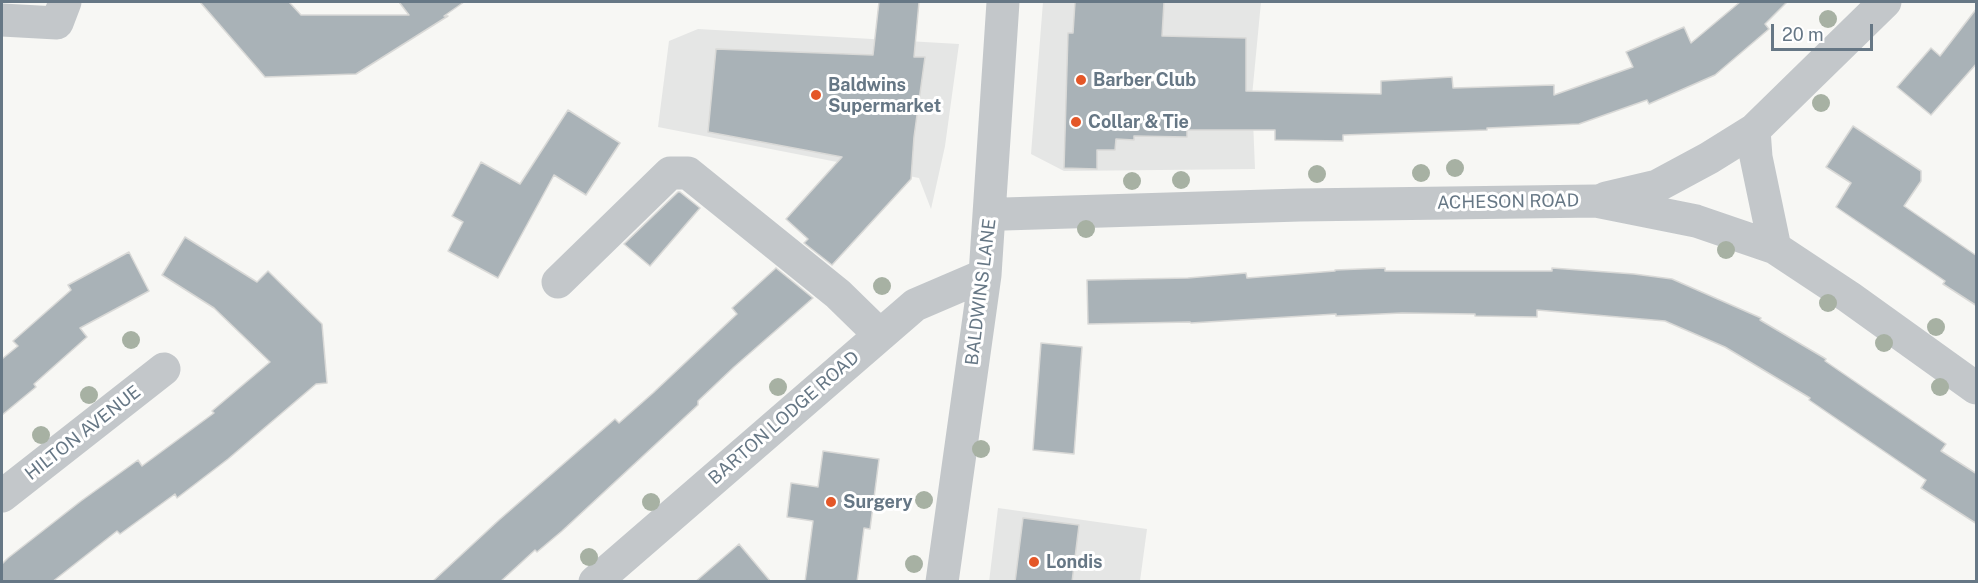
<!DOCTYPE html>
<html>
<head>
<meta charset="utf-8">
<style>
  body { margin:0 }
  #map { position:relative; width:1978px; height:583px; overflow:hidden; background:#f7f7f4; font-family:"Public Sans",sans-serif }
  canvas { display:block }
  .frame { position:absolute; inset:0; border:3px solid #667785; pointer-events:none }
  .scale { position:absolute; left:1771px; top:24px; width:102px; height:27px; box-sizing:border-box; border:3px solid #667785; border-top:0; padding-left:8px; font-size:18px; line-height:21px; white-space:nowrap; color:#667785; -webkit-text-stroke:4px #fff; paint-order:stroke }
</style>
</head>
<body>
<div id="map">
<canvas width="1978" height="583"></canvas>
<div class="frame"></div>
<div class="scale">20 m</div>
</div>
<script>
const ctx = document.querySelector('canvas').getContext('2d');
ctx.lineJoin = 'round';
function fillPath(path, color) { ctx.fillStyle = color; ctx.fill(path, 'evenodd'); }
const toPath = rows => new Path2D(rows.map(r => 'M' + r).join(''));
function trace(path, color, width, dash) { ctx.strokeStyle = color; ctx.lineWidth = width; ctx.lineCap = dash ? 'butt' : 'round'; ctx.setLineDash(dash || []); ctx.stroke(path); }
function drawText(font, color, halo, rows, align = 'center') {
  ctx.font = font + ' "Public Sans",sans-serif'; ctx.lineWidth = 6; ctx.setLineDash([]); ctx.textBaseline = 'middle'; ctx.strokeStyle = halo; ctx.fillStyle = color; for (const [text, x, y, turn = 0] of rows) {
    ctx.save(); ctx.translate(x, y); ctx.rotate((+turn || 0) * Math.PI / 180); ctx.textAlign = isNaN(turn) ? turn : align; if (halo) ctx.strokeText(text, 0, 0); ctx.fillText(text, 0, 0); ctx.restore();
  }
}
fillPath(toPath([
  [1043,2,1261,2,1252,96,1255,169,1064,171,1031,154],
  [698,29,959,44,945,146,931,209,919,178,658,127,669,41],
  [998,508,1147,529,1140,581,989,582]
]), '#e5e6e5');
const building = toPath([
  [200,2,289,2,301,15,409,15,399,2,464,2,444,16,448,16,356,74,265,77,200,2],
  [879,2,919,2,914,57,925,57,914,137,911,179,832,265,804,243,808,239,786,219,842,157,708,132,716,49,873,55,879,2],
  [1075,2,1164,2,1162,36,1246,38,1246,91,1381,94,1381,81,1452,77,1453,88,1554,85,1554,95,1633,67,1626,52,1684,27,1691,43,1740,2,1787,2,1765,24,1769,29,1715,75,1649,104,1647,100,1579,124,1487,128,1487,130,1343,135,1343,141,1275,140,1275,130,1187,130,1187,137,1134,136,1134,140,1116,139,1115,150,1097,150,1097,169,1064,168,1068,33,1073,33,1075,2],
  [1977,8,1977,63,1931,115,1897,87,1931,48,1940,56,1977,8],
  [568,110,620,143,586,195,554,175,498,278,448,251,463,222,452,216,481,162,520,184,568,110],
  [1853,126,1921,171,1921,181,1904,206,1977,256,1977,306,1943,284,1945,281,1836,207,1851,183,1826,167,1853,126],
  [678,192,680,192,700,208,650,266,624,244,678,192],
  [185,237,257,282,268,271,322,324,327,383,316,384,228,459,177,498,175,494,120,534,117,531,52,582,2,582,2,564,8,558,81,501,138,460,142,466,214,413,212,411,270,362,214,308,162,275,185,237],
  [129,252,149,291,80,328,87,337,34,384,36,387,2,415,2,359,18,346,13,341,71,290,68,285,129,252],
  [776,268,813,298,734,367,698,401,698,405,562,531,537,552,535,550,500,582,432,582,499,520,615,419,619,423,653,393,737,314,732,308,776,268],
  [1385,268,1385,271,1552,271,1552,268,1634,274,1672,279,1761,318,1760,320,1826,359,1825,361,1946,444,1941,451,1977,474,1977,524,1921,488,1926,480,1809,400,1810,398,1725,347,1665,321,1537,310,1537,317,1475,316,1475,314,1402,313,1336,316,1336,314,1191,323,1190,322,1088,324,1087,280,1188,278,1246,273,1247,278,1335,271,1335,270,1385,268],
  [1041,343,1082,347,1074,454,1033,450,1041,343],
  [823,451,879,459,870,529,864,528,857,582,805,582,813,521,787,517,791,483,818,487,823,451],
  [1023,518,1079,525,1072,582,1015,582,1023,518],
  [739,544,771,582,695,582,739,544]
]);
fillPath(building, '#a9b2b7');
trace(building, '#d9d9d7', 1.5);
trace(toPath([
  [2,20,57,23,65,2],
  [1754,130,1756,157,1775,248],
  [1606,198,1657,186,1709,158,1754,130,1885,2],
  [990,211,1004,214,1300,205,1596,201,1696,221,1775,248,1849,297,1976,388],
  [558,282,670,173,688,173,838,294,880,335],
  [2,496,164,369],
  [595,582,915,305,985,275],
  [942,582,985,275,1003,2]
]), '#c3c7ca', 33);
ctx.fillStyle = '#a7b1a3';
for (const [x, y] of [
  [1828,19],
  [1821,103],
  [1455,168],
  [1421,173],
  [1317,174],
  [1181,180],
  [1132,181],
  [1086,229],
  [1726,250],
  [882,286],
  [1828,303],
  [1936,327],
  [131,340],
  [1884,343],
  [778,387],
  [1940,387],
  [89,395],
  [41,435],
  [981,449],
  [924,500],
  [651,502],
  [589,557],
  [914,564]
]) { ctx.beginPath(); ctx.arc(x, y, 9, 0, 2 * Math.PI); ctx.fill(); }
for (const [x, y, r, color] of [
  [1081,80,6,"#e45728"],
  [816,95,6,"#e45728"],
  [1076,122,6,"#e45728"],
  [831,502,6,"#e45728"],
  [1034,562,6,"#e45728"]
]) { const dot = new Path2D(); dot.arc(x, y, r, 0, 2 * Math.PI); ctx.fillStyle = color; ctx.fill(dot); trace(dot, '#fff', 2); }
drawText('bold 18px', '#667785', '#fff', [
  ["Barber Club",1093,80],
  ["Baldwins",828,85],
  ["Supermarket",828,106],
  ["Collar & Tie",1088,122],
  ["Surgery",843,502],
  ["Londis",1046,562]
], 'left');
drawText('18px', '#667785', '#fff', [
  ["ACHESON ROAD",1508,202,-1],
  ["BALDWINS LANE",981,292,-83],
  ["BARTON LODGE ROAD",784,418,-41],
  ["HILTON AVENUE",83,433,-38]
]);
</script>
</body>
</html>
